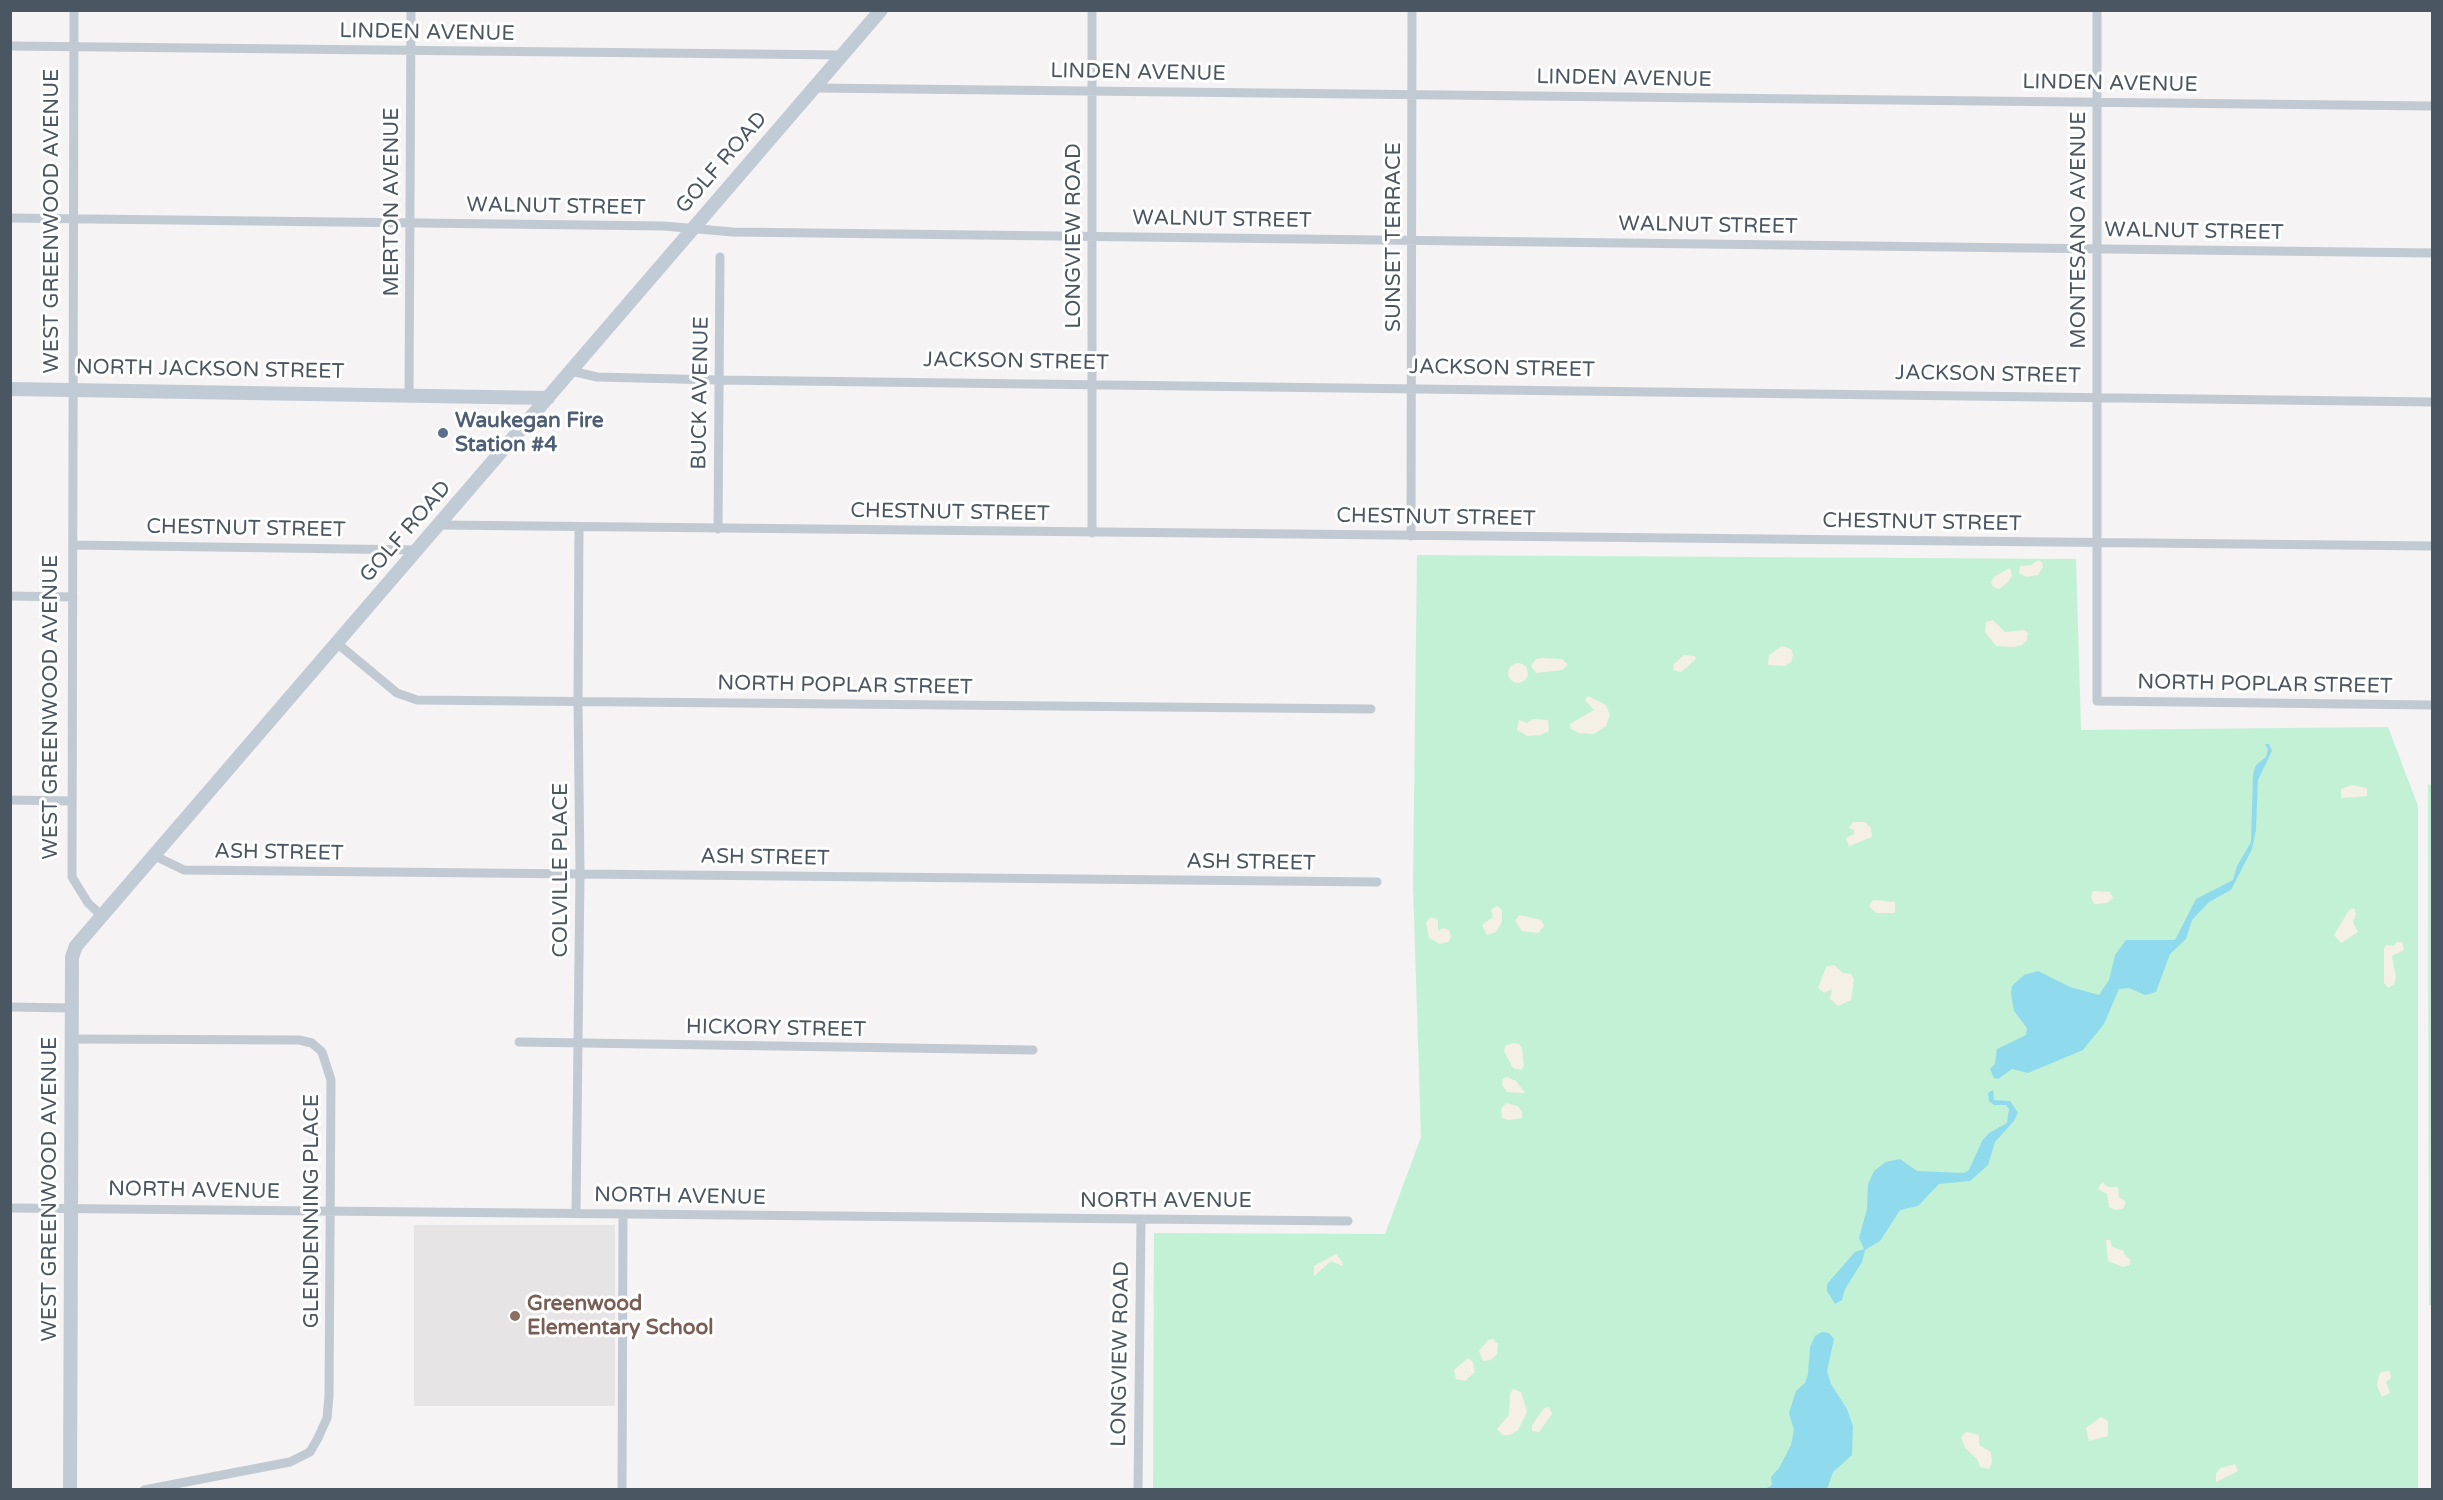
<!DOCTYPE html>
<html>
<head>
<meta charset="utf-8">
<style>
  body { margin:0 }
  #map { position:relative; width:2443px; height:1500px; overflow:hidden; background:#f5f3f3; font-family:"Varela Round",sans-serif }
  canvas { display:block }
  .frame { position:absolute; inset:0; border:12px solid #4a5661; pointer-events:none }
</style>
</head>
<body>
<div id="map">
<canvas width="2443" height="1500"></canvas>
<div class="frame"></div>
</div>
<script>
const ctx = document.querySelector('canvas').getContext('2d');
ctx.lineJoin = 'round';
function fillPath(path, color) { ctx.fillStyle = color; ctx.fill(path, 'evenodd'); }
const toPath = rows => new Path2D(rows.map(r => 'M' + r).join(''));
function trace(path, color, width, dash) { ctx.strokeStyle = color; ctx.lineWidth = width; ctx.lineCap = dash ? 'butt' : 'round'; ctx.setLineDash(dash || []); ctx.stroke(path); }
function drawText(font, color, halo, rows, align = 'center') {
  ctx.font = font + ' "Varela Round",sans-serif'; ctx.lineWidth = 6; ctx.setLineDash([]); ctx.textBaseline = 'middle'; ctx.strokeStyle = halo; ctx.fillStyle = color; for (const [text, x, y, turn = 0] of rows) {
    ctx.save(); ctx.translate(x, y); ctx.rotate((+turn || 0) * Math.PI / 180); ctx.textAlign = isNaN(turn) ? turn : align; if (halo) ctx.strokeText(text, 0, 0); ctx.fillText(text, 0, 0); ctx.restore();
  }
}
fillPath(toPath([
  [414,1225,615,1225,615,1406,414,1406]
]), '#e6e4e5');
fillPath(toPath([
  [1417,555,2076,559,2081,730,2388,727,2418,806,2418,1489,1153,1490,1154,1233,1385,1234,1421,1137,1413,885],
  [2428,784,2432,785,2432,1305,2429,1305]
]), '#c3f1d5');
fillPath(toPath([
  [2038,560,2042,562,2043,567,2038,575,2026,577,2019,573,2020,566,2031,565],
  [2010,568,2012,576,2008,582,1999,589,1993,587,1991,582,1995,576],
  [1993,620,2005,632,2024,630,2028,633,2027,640,2022,645,2014,647,1996,646,1985,632,1986,622],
  [1782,646,1791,649,1793,655,1791,662,1785,666,1768,665,1769,655],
  [1684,655,1695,656,1696,659,1681,672,1673,670,1674,664],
  [1541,658,1562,659,1568,665,1562,670,1536,673,1531,666,1536,659],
  '1508 673a10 10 0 1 1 20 0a10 10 0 1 1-20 0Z',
  [1588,696,1606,705,1610,715,1606,726,1594,734,1579,733,1571,729,1570,724,1594,710,1585,700],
  [1533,719,1548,720,1549,731,1540,735,1527,736,1517,730,1519,720,1527,723],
  [2352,785,2367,788,2367,796,2341,798,2341,789],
  [1853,822,1865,822,1871,828,1872,837,1849,846,1846,838,1854,834,1854,830,1849,828],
  [2093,891,2110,892,2113,898,2107,903,2094,904,2091,897],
  [1873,900,1895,902,1895,913,1876,913,1869,906],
  [1497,906,1502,910,1502,922,1496,932,1487,935,1482,925,1493,917,1491,910],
  [2354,908,2356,914,2353,922,2358,932,2341,943,2334,935,2349,910],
  [1519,915,1541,920,1544,926,1538,933,1522,931,1515,921],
  [1431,917,1438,920,1438,931,1443,928,1449,930,1451,938,1448,942,1440,944,1429,938,1426,922],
  [2397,942,2402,942,2404,950,2392,956,2396,978,2394,984,2388,988,2384,983,2384,948,2386,945,2394,946],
  [1834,965,1843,973,1851,974,1854,979,1851,1000,1838,1006,1830,999,1832,989,1824,993,1818,988,1826,967],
  [1513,1043,1519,1044,1522,1048,1524,1066,1521,1070,1513,1068,1504,1051,1505,1046],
  [1507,1077,1516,1081,1525,1093,1507,1092,1502,1085,1503,1079],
  [1506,1103,1518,1106,1522,1112,1522,1118,1509,1120,1502,1118,1501,1109],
  [2102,1182,2108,1187,2118,1187,2119,1197,2126,1202,2123,1209,2115,1210,2109,1207,2107,1194,2098,1189],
  [2106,1240,2110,1240,2112,1247,2124,1251,2124,1254,2131,1260,2129,1265,2123,1267,2108,1261],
  [1336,1254,1343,1263,1343,1266,1331,1261,1314,1276,1314,1266],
  [1493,1339,1498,1344,1497,1354,1491,1360,1483,1361,1479,1351,1488,1340],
  [1468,1358,1473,1362,1475,1372,1465,1381,1456,1379,1454,1370],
  [2390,1371,2391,1378,2386,1382,2390,1393,2382,1397,2377,1386,2379,1376,2381,1372],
  [1513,1389,1521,1392,1527,1412,1518,1430,1510,1435,1503,1435,1497,1429,1509,1415,1510,1394],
  [1549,1407,1552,1414,1539,1432,1532,1431,1532,1425,1544,1408],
  [2101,1417,2108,1421,2108,1436,2089,1441,2086,1428],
  [1966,1432,1979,1435,1979,1445,1991,1452,1992,1462,1989,1469,1980,1467,1977,1459,1965,1448,1961,1437],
  [2235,1464,2238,1471,2216,1482,2216,1474,2220,1468]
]), '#f5f0e5');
fillPath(toPath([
  [2265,744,2269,744,2272,751,2258,780,2256,830,2252,849,2231,890,2209,902,2192,920,2186,939,2170,954,2156,992,2145,995,2129,988,2119,989,2104,1024,2083,1050,2028,1073,2012,1069,1998,1079,1994,1078,1990,1069,1995,1064,1997,1049,2026,1035,2027,1028,2014,1011,2011,994,2012,986,2024,975,2038,971,2070,987,2099,995,2109,980,2115,955,2126,940,2175,940,2196,899,2233,880,2237,866,2251,842,2253,774,2256,765,2266,757,2268,749],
  [1993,1090,1994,1100,2010,1101,2018,1113,2014,1121,1995,1142,1988,1165,1970,1181,1939,1184,1918,1206,1900,1210,1880,1241,1865,1250,1862,1262,1845,1289,1842,1300,1835,1304,1827,1291,1827,1284,1855,1252,1864,1249,1859,1238,1867,1209,1868,1184,1874,1171,1886,1162,1900,1159,1917,1171,1964,1173,1969,1170,1982,1141,1989,1133,2007,1123,2009,1109,2006,1105,1994,1105,1989,1101,1988,1093],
  [1822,1332,1829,1333,1834,1339,1827,1371,1831,1384,1847,1409,1853,1426,1852,1455,1833,1472,1827,1489,1765,1489,1772,1485,1771,1477,1779,1468,1791,1445,1794,1430,1789,1413,1796,1391,1805,1383,1808,1374,1810,1347,1815,1336]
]), '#90daee');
trace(toPath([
  [74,10,72,877,88,903,103,917],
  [2097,10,2097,701,2432,705],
  [10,46,843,55],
  [815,88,2432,106],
  [10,218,664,226,733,232,2432,253],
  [571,371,597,377,719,380,2432,402],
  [409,394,411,10],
  [439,525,2432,546],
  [718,529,720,257],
  [1092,533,1092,10],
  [1411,536,1412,10],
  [73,545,418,550],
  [10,596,73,597],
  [338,644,397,693,417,700,1371,709],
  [10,800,72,801],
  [155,856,184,870,1377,882],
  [10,1007,72,1008],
  [71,1039,299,1040,312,1043,322,1052,331,1080,329,1396,327,1418,318,1438,310,1452,290,1462,144,1490],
  [519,1042,1033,1050],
  [10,1208,1348,1221],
  [576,1213,580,874,578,701,579,527],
  [622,1490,623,1215],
  [1138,1490,1141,1219]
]), '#c1cad2', 9);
trace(toPath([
  [10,389,548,398],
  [70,1490,72,957,76,946,881,10]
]), '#c1cbd6', 14);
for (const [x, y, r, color] of [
  [443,433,6,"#5c6f8a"],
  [515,1316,6,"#8d6e63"]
]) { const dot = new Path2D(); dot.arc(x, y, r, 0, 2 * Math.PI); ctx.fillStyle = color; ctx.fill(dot); trace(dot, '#fff', 2); }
drawText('21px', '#4a5661', '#fff', [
  ["LINDEN AVENUE",427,33,1],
  ["LINDEN AVENUE",1138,73,1],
  ["LINDEN AVENUE",1624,79,1],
  ["LINDEN AVENUE",2110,84,1],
  ["GOLF ROAD",722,163,-49],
  ["MERTON AVENUE",392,202,-90],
  ["WALNUT STREET",556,207,1],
  ["WALNUT STREET",1222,220,1],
  ["WEST GREENWOOD AVENUE",52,221,-90],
  ["WALNUT STREET",1708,226,1],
  ["MONTESANO AVENUE",2079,230,-90],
  ["WALNUT STREET",2194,232,1],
  ["LONGVIEW ROAD",1074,236,-90],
  ["SUNSET TERRACE",1394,237,-90],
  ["JACKSON STREET",1016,362,1],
  ["JACKSON STREET",1502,369,1],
  ["NORTH JACKSON STREET",210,370,1],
  ["JACKSON STREET",1988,375,1],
  ["BUCK AVENUE",701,393,-89],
  ["CHESTNUT STREET",950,513,1],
  ["CHESTNUT STREET",1436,518,1],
  ["CHESTNUT STREET",1922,523,1],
  ["CHESTNUT STREET",246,529,1],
  ["GOLF ROAD",406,532,-49],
  ["NORTH POPLAR STREET",2265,685,1],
  ["NORTH POPLAR STREET",845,686,1],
  ["WEST GREENWOOD AVENUE",51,707,-90],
  ["ASH STREET",279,853,1],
  ["ASH STREET",765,858,1],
  ["ASH STREET",1251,863,1],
  ["COLVILLE PLACE",561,870,-90],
  ["HICKORY STREET",776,1029,1],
  ["WEST GREENWOOD AVENUE",50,1189,-90],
  ["NORTH AVENUE",194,1191,1],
  ["NORTH AVENUE",680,1197,1],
  ["NORTH AVENUE",1166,1201],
  ["GLENDENNING PLACE",312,1211,-90],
  ["LONGVIEW ROAD",1121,1354,-89]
]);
drawText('bold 21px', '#4e5e75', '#fff', [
  ["Waukegan Fire",455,421],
  ["Station #4",455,445]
], 'left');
drawText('bold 21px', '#785e54', '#fff', [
  ["Greenwood",527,1304],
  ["Elementary School",527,1328]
], 'left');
</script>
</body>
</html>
